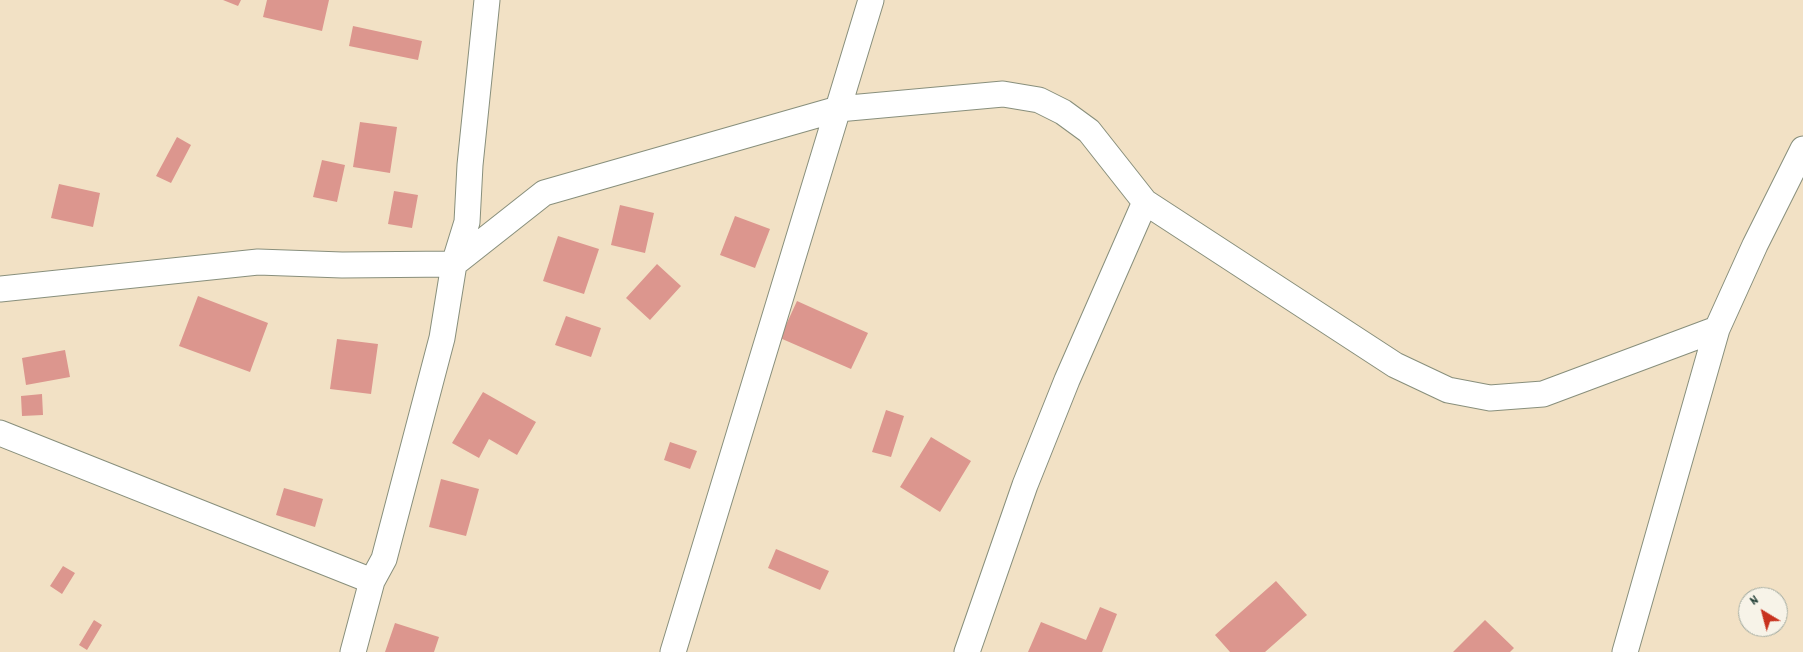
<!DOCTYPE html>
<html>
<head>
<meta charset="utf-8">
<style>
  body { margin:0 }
  #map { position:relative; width:1803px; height:652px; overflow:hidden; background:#f2e1c5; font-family:Dekko,sans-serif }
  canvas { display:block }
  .north { position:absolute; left:1738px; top:587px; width:50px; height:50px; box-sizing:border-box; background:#f7f3e8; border:1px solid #a1aaa0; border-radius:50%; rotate:323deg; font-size:14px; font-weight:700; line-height:20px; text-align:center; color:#1f3d34 }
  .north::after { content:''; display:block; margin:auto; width:18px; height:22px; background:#c8321e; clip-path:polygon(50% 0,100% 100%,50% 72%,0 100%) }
</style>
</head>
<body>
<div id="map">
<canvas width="1803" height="652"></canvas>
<div class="north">N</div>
</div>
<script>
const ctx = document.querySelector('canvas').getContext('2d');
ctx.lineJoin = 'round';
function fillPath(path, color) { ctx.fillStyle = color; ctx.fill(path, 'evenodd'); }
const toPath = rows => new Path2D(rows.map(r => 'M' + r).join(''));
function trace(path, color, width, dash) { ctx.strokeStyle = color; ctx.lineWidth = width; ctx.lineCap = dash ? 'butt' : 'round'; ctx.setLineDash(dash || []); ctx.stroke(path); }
fillPath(toPath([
  [223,0,241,0,238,6],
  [267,0,329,0,322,31,263,17],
  [353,26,422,41,418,60,349,46],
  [360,122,397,127,390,173,353,167],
  [177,137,191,145,171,183,156,176],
  [322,160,345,165,337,202,313,197],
  [59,184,100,193,93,227,51,218],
  [394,191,418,195,412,228,388,224],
  [620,205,654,213,645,253,611,245],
  [735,216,770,229,755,268,720,255],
  [558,236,599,249,584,294,543,281],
  [657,264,681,286,650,320,626,298],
  [198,296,268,323,250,372,179,346],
  [797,301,868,333,851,369,780,338],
  [566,316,601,328,591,357,555,345],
  [337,339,378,344,371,394,330,389],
  [65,350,70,377,26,385,22,358],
  [483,392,536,422,517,455,489,439,479,458,452,443],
  [42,394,43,415,22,416,21,396],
  [886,410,904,416,891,457,872,452],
  [931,437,971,461,940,512,900,487],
  [670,442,697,451,690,469,664,460],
  [441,479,479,489,466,536,429,527],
  [284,488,323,499,315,527,276,515],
  [776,549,829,571,820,590,768,568],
  [63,566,75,573,62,594,50,586],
  [1276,581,1307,615,1265,652,1230,652,1215,635],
  [1100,607,1117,614,1102,652,1028,652,1041,622,1086,640],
  [94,620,102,625,87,650,79,645],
  [1485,620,1514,648,1510,652,1453,652],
  [395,623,439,637,434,652,385,652]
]), '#dc968e');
const street = toPath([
  [0,289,258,262,342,265,454,264,467,222,470,165,487,0],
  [0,433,372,581],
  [353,652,372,581,384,559,442,338,454,264,544,193,838,109,1003,94,1039,100,1063,112,1089,131,1145,202,1395,365,1448,390,1490,398,1543,394,1717,329],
  [673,652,871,0],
  [967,652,1025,485,1067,380,1145,202],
  [1625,652,1717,329,1755,245,1803,149]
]);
trace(street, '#888f7c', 27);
trace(street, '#fff', 25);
</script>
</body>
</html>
